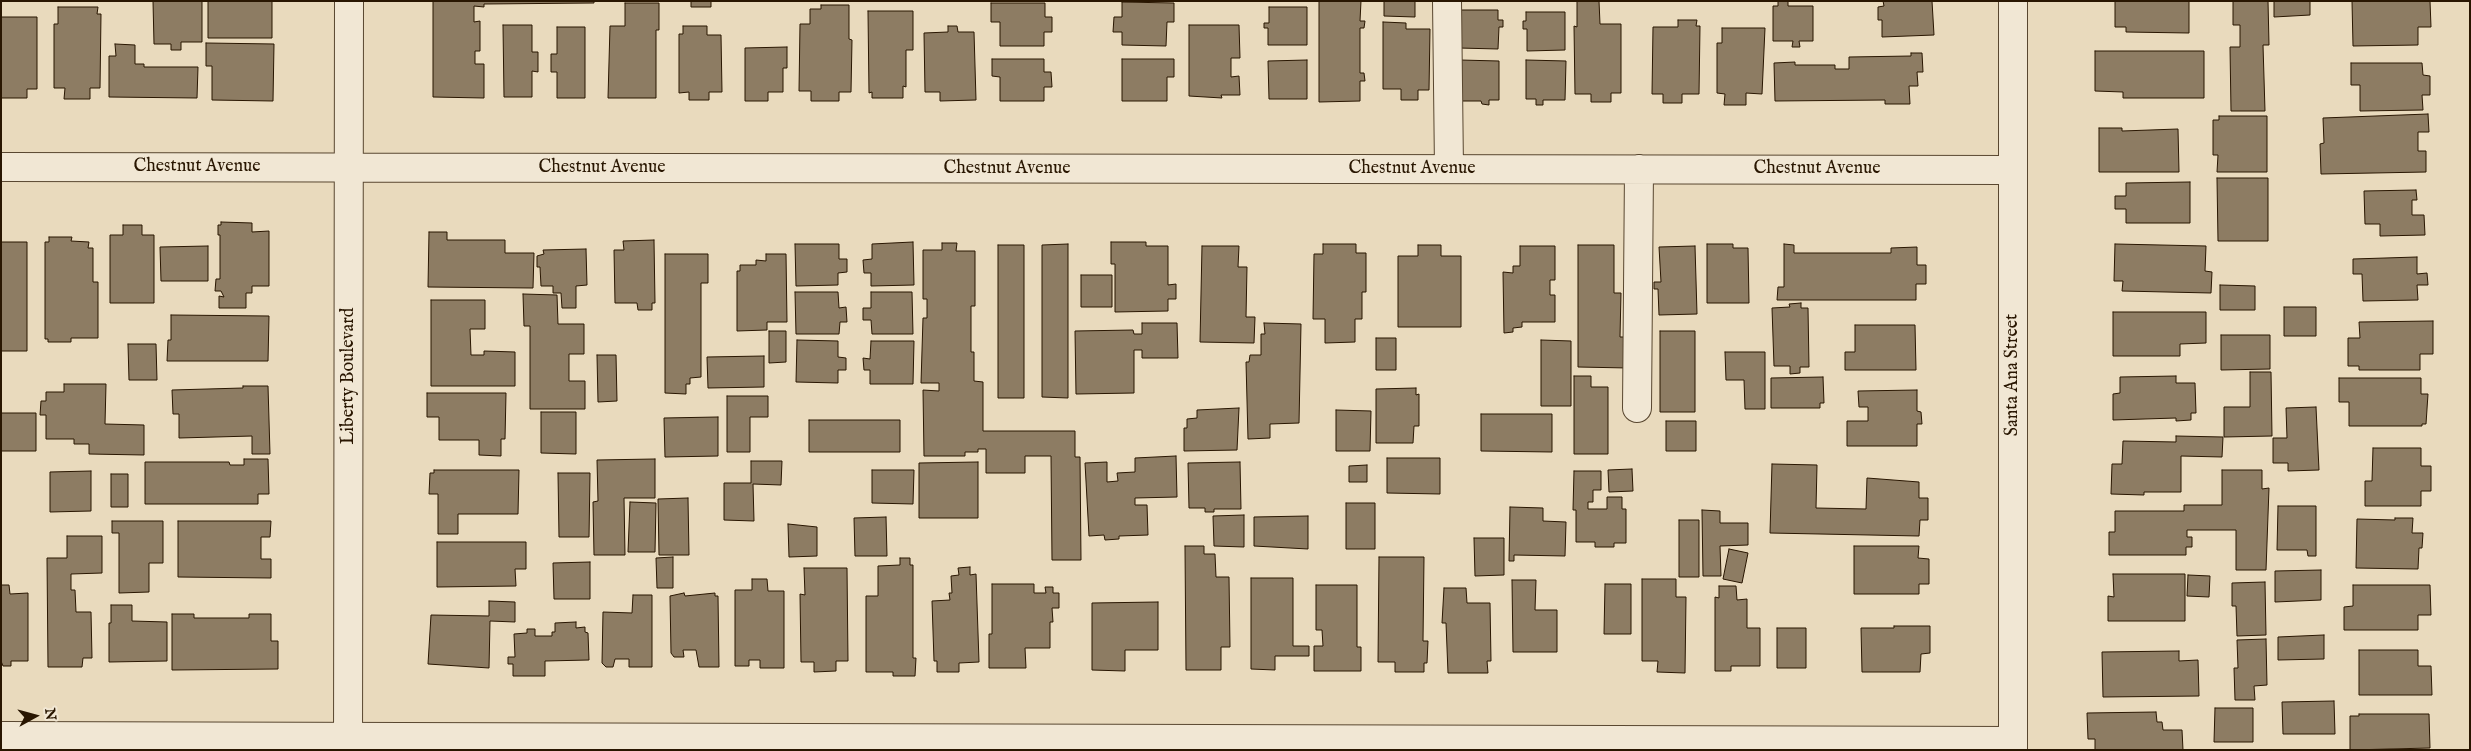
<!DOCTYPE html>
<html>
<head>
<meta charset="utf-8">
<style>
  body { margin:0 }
  #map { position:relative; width:2471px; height:751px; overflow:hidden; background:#e9dabd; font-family:"IM FELL English",serif }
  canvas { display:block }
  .frame { position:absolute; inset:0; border:2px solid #291601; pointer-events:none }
  .north { position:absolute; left:10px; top:691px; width:50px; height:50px; -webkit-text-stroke:4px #f1e7d4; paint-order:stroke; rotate:83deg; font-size:14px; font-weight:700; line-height:20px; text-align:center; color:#291601 }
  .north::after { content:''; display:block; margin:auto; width:18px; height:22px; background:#291601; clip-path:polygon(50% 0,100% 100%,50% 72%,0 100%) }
</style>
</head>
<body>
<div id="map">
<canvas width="2471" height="751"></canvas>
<div class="frame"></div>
<div class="north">N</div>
</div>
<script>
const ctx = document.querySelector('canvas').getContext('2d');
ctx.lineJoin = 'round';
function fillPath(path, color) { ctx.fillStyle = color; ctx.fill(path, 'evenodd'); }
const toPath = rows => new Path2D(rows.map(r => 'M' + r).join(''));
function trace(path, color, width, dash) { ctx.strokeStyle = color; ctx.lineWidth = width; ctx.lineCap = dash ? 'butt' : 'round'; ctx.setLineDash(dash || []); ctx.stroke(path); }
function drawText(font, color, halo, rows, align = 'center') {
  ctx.font = font + ' "IM FELL English",serif'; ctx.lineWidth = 5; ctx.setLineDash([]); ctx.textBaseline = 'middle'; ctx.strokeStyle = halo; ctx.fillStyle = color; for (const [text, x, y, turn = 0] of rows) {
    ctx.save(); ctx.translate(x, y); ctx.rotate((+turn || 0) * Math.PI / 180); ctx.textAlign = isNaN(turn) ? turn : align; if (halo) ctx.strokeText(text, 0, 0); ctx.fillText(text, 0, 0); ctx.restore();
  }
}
const building = toPath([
  [153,1,202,1,202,42,181,42,181,50,171,50,171,44,154,44,153,1],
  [208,1,272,1,272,38,208,38,208,1],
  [433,1,594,1,594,3,484,4,484,7,474,6,474,22,480,21,480,51,475,51,475,64,484,64,484,98,433,97,433,1],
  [691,1,711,1,711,7,691,7,691,1],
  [1319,1,1361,1,1360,21,1365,21,1364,28,1360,28,1360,73,1364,73,1365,81,1360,81,1360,101,1319,102,1319,1],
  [1384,1,1415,1,1415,17,1384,16,1384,1],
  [1577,1,1599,1,1600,24,1621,24,1621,93,1611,93,1611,102,1591,102,1591,94,1575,94,1574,26,1577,27,1577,1],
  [1778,1,1788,1,1788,6,1813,6,1813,41,1799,41,1800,47,1792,47,1793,41,1773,41,1773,6,1778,6,1778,1],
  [1883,1,1932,1,1934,35,1882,37,1882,20,1878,20,1878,7,1884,6,1883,1],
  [2115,1,2189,1,2189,33,2126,32,2126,27,2115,27,2115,1],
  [2233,1,2268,1,2269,45,2263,45,2265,111,2231,111,2230,47,2240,47,2240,25,2233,25,2233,1],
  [2274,1,2310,1,2310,15,2274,17,2274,1],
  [2352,1,2430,1,2431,27,2418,27,2418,45,2353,46,2352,1],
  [1122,2,1174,3,1174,22,1167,22,1166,46,1122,45,1122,32,1113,32,1114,17,1122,17,1122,2],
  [625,3,659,3,659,30,656,30,656,98,608,98,610,26,625,26,625,3],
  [991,3,1045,3,1045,17,1052,17,1052,32,1044,32,1044,46,1000,46,1000,22,991,22,991,3],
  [821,5,849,5,849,39,852,40,851,92,839,92,839,101,811,101,811,91,799,91,800,24,810,24,810,9,821,9,821,5],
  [58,7,98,7,97,14,101,14,100,88,90,88,90,99,64,99,65,88,54,88,54,24,58,24,58,7],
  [1269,7,1307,7,1307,45,1268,45,1268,28,1264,28,1264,23,1269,23,1269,7],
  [1460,10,1498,10,1498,20,1503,20,1503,27,1499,27,1498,49,1459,48,1460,10],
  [868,11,913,11,913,50,906,50,906,87,903,86,903,98,872,98,872,92,869,93,868,11],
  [1526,12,1565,12,1565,50,1527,51,1527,29,1523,29,1523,21,1526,21,1526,12],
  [1,17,37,17,37,89,27,89,27,98,1,98,1,17],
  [1678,20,1697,20,1696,26,1700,26,1699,94,1682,94,1682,103,1663,103,1663,94,1652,94,1653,27,1678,27,1678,20],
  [1383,22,1406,23,1406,29,1430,29,1429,90,1418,90,1418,100,1401,100,1401,89,1383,89,1383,22],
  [503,25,532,25,532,52,538,52,538,72,532,71,532,97,504,97,503,25],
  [1189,25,1239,25,1240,58,1231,58,1231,77,1239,76,1240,95,1221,95,1222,98,1189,96,1189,25],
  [683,26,707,26,707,35,721,35,722,92,709,92,709,100,689,100,689,92,679,93,679,34,683,34,683,26],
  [948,26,957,26,958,32,974,32,976,100,940,101,940,92,925,92,924,33,948,32,948,26],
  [557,27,585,27,585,98,557,98,557,72,551,72,551,54,557,54,557,27],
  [1722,28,1765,28,1762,94,1746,93,1746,105,1724,105,1725,94,1717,93,1717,43,1722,43,1722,28],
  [206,43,274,44,273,101,212,100,212,66,206,66,206,43],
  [115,44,135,45,135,64,144,64,144,67,198,67,197,98,109,97,109,56,116,56,115,44],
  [787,47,787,68,783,68,783,92,768,92,768,101,745,101,745,48,787,47],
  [2095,51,2204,51,2204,98,2123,98,2123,92,2095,91,2095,51],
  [1911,53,1922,53,1923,72,1917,72,1918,86,1909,86,1910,104,1885,104,1885,100,1775,101,1774,63,1795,62,1795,65,1835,65,1835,69,1849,69,1849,57,1911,56,1911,53],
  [992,59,1044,59,1044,72,1051,72,1052,87,1044,87,1044,101,1000,101,1000,77,992,76,992,59],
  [1122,59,1174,59,1174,77,1167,77,1167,101,1122,101,1122,59],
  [1307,60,1307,99,1269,99,1268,61,1307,60],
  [1460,60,1499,61,1499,100,1489,100,1489,105,1482,104,1481,101,1460,101,1460,60],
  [1526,60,1566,61,1565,100,1543,100,1543,105,1536,105,1536,99,1526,99,1526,60],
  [2351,63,2422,63,2423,75,2430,76,2430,95,2422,95,2423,110,2360,111,2360,85,2351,85,2351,63],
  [2428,114,2429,132,2418,132,2418,151,2426,151,2426,172,2321,174,2320,144,2324,143,2323,118,2428,114],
  [2219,116,2267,116,2267,172,2217,172,2218,155,2213,155,2213,120,2219,120,2219,116],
  [2099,128,2122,128,2122,131,2178,129,2179,172,2099,172,2099,128],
  [2217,178,2268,178,2268,241,2218,241,2217,178],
  [2190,182,2190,223,2126,223,2126,209,2115,209,2115,196,2126,196,2126,183,2190,182],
  [2416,190,2417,200,2412,200,2412,215,2424,215,2425,235,2380,236,2380,224,2365,224,2364,191,2416,190],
  [221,222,252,223,252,232,269,231,269,286,252,286,252,293,246,293,246,308,219,308,219,296,224,297,221,291,215,291,216,279,220,279,220,235,218,235,218,225,221,225,221,222],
  [123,225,142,225,142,235,154,235,154,303,110,303,110,235,123,235,123,225],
  [429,232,447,232,447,240,505,240,505,253,534,253,533,288,428,287,429,232],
  [49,237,72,237,71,241,89,242,88,248,93,248,93,282,98,282,98,338,71,338,71,342,48,342,48,339,45,339,45,242,49,242,49,237],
  [654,240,655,303,652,303,652,310,638,310,637,303,615,303,614,250,624,250,623,241,654,240],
  [1,242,27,242,27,351,1,351,1,242],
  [913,242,914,285,871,286,871,273,864,273,863,260,872,259,872,244,913,242],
  [1111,242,1146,242,1146,246,1168,246,1168,285,1176,284,1176,299,1168,299,1168,311,1115,312,1115,264,1111,264,1111,242],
  [942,243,957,243,956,251,975,251,975,306,971,306,971,352,974,352,974,381,983,382,983,431,1075,431,1075,457,1080,457,1081,560,1052,560,1051,456,1025,456,1025,473,986,473,986,449,978,449,978,452,965,452,965,456,924,456,923,390,939,391,939,383,921,383,923,318,927,318,927,299,923,299,923,250,942,250,942,243],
  [795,244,839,244,839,259,847,259,847,272,838,273,838,285,796,286,795,244],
  [1068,244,1068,398,1042,397,1042,245,1068,244],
  [1323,244,1356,244,1356,253,1366,253,1366,292,1362,292,1362,319,1355,319,1355,342,1325,343,1325,319,1313,319,1314,254,1323,254,1323,244],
  [1707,244,1733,244,1733,248,1748,248,1749,303,1707,303,1707,244],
  [1784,244,1794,245,1794,253,1891,253,1891,248,1917,247,1917,265,1926,265,1926,284,1916,284,1916,300,1777,300,1778,287,1784,287,1784,244],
  [2115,244,2206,246,2205,271,2212,272,2211,293,2122,291,2123,281,2114,281,2115,244],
  [998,245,1024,245,1024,398,998,398,998,245],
  [1418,245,1441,245,1441,256,1461,256,1461,327,1398,327,1398,256,1418,256,1418,245],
  [1578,245,1614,245,1614,293,1621,293,1620,337,1628,337,1628,368,1578,367,1578,245],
  [208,246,208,281,161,281,160,247,208,246],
  [1202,246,1239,246,1238,267,1247,267,1246,317,1255,317,1254,343,1200,342,1202,246],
  [1520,246,1555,246,1555,280,1550,280,1550,295,1555,295,1555,322,1522,322,1522,327,1513,328,1513,332,1504,333,1503,272,1513,273,1513,266,1520,266,1520,246],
  [1695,246,1697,314,1659,315,1658,289,1654,289,1654,282,1661,282,1659,247,1695,246],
  [586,249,587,285,576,286,576,308,562,308,561,293,553,293,553,286,541,286,540,267,537,267,537,256,544,254,543,250,586,249],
  [665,254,708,254,708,283,701,283,701,377,690,378,690,384,686,384,686,394,665,393,665,254],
  [766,254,786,254,787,322,767,322,767,330,737,331,737,271,740,271,740,265,756,265,756,260,766,261,766,254],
  [2417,257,2417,274,2427,273,2428,285,2417,285,2418,300,2363,301,2362,274,2353,274,2353,259,2417,257],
  [1081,275,1112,275,1112,307,1081,307,1081,275],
  [2220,285,2255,286,2255,310,2220,310,2220,285],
  [795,292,838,292,839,308,846,307,847,322,840,322,839,334,796,334,795,292],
  [871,292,912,292,913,334,872,334,871,320,863,320,863,308,871,308,871,292],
  [523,294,557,295,558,324,584,324,584,354,569,354,569,381,585,381,585,409,530,409,530,326,524,326,523,294],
  [431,300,485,300,485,329,470,329,471,355,484,355,484,351,515,352,515,386,431,386,431,300],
  [1801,303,1801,308,1808,308,1809,367,1800,367,1800,373,1790,374,1790,366,1774,366,1772,308,1790,307,1789,304,1801,303],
  [2284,307,2316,307,2316,336,2284,336,2284,307],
  [2113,312,2206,312,2206,343,2180,344,2180,356,2113,356,2113,312],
  [171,315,269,316,268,361,167,361,168,340,171,340,171,315],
  [2433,321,2433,354,2420,354,2420,370,2359,370,2359,366,2348,366,2348,338,2360,338,2359,322,2433,321],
  [1142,323,1177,323,1178,358,1142,358,1142,350,1134,350,1134,393,1076,394,1075,331,1133,330,1134,334,1142,334,1142,323],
  [1264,323,1301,324,1299,423,1270,424,1270,438,1248,439,1246,362,1249,362,1250,355,1261,355,1261,334,1265,334,1264,323],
  [1855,325,1915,325,1916,370,1845,370,1845,352,1855,352,1855,325],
  [769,331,786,331,786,362,769,363,769,331],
  [1660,331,1695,331,1695,412,1660,412,1660,331],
  [2221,335,2270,335,2270,369,2221,370,2221,335],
  [1376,338,1396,338,1396,370,1376,370,1376,338],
  [797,340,838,341,838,357,846,358,846,370,838,370,838,383,796,382,797,340],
  [1541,340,1571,341,1571,406,1541,406,1541,340],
  [871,341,914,341,913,384,870,384,870,370,864,370,863,358,870,359,871,341],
  [128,344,156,344,157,380,129,380,128,344],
  [1725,352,1765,352,1765,409,1745,409,1744,380,1726,380,1725,352],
  [597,355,616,355,617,401,598,402,597,355],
  [764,356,764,387,708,388,707,357,764,356],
  [2250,372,2271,372,2272,436,2224,437,2224,407,2250,407,2250,372],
  [1574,376,1591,376,1591,387,1608,387,1608,454,1574,454,1574,376],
  [2176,376,2176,383,2195,383,2196,413,2191,413,2191,420,2176,421,2176,418,2113,420,2113,394,2120,393,2120,377,2176,376],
  [1823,377,1824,403,1820,403,1820,408,1771,408,1771,378,1823,377],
  [2339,378,2421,378,2421,394,2428,394,2426,424,2422,424,2422,426,2349,426,2349,402,2339,402,2339,378],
  [64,384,106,384,105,424,144,425,144,455,89,454,89,444,74,444,74,439,46,439,46,415,40,415,41,401,46,401,46,392,64,392,64,384],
  [243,386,268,386,270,454,252,454,252,436,179,438,179,414,173,414,172,390,243,388,243,386],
  [1416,388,1416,395,1419,394,1419,426,1414,426,1413,443,1376,443,1376,389,1416,388],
  [1917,390,1917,411,1921,412,1922,424,1917,424,1917,446,1847,446,1847,421,1868,421,1868,407,1859,407,1858,391,1917,390],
  [427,393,506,393,505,439,501,439,501,456,479,455,479,440,439,440,439,417,427,417,427,393],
  [727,396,768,396,768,417,750,417,750,452,727,452,727,396],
  [2316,407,2319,470,2288,471,2288,463,2273,463,2273,438,2287,438,2286,408,2316,407],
  [1239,408,1237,450,1184,451,1184,428,1187,428,1187,419,1197,418,1197,410,1239,408],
  [1336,410,1371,411,1370,451,1336,451,1336,410],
  [541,412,576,412,576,454,541,453,541,412],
  [1,413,36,413,36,451,1,451,1,413],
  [1481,414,1552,414,1552,452,1481,451,1481,414],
  [718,417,718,456,665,457,664,418,718,417],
  [809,420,900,420,900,452,809,452,809,420],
  [1666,421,1696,421,1696,451,1666,451,1666,421],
  [2176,436,2223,437,2222,457,2181,456,2181,492,2144,492,2144,495,2111,494,2112,464,2122,464,2123,441,2176,442,2176,436],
  [2373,448,2421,448,2421,466,2431,466,2431,491,2421,491,2421,506,2365,506,2365,481,2372,481,2373,448],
  [1176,456,1177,497,1135,498,1135,505,1147,505,1148,535,1119,536,1119,539,1105,540,1104,535,1089,536,1085,463,1107,462,1107,482,1118,481,1117,473,1135,472,1135,458,1176,456],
  [1387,458,1440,458,1440,494,1387,493,1387,458],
  [244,459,268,459,269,494,258,494,258,504,145,504,145,462,229,462,230,465,244,465,244,459],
  [655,459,655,498,624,498,625,555,594,555,593,502,598,501,597,460,655,459],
  [751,461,782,461,781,485,753,484,754,521,724,520,724,483,751,483,751,461],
  [978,462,978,518,919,518,919,463,978,462],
  [1240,462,1241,509,1214,509,1214,512,1205,512,1205,508,1189,508,1188,463,1240,462],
  [1772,464,1817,465,1816,508,1866,509,1867,478,1919,482,1919,498,1928,498,1928,520,1920,520,1919,536,1770,533,1772,464],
  [1367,465,1367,482,1349,482,1349,466,1367,465],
  [1632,469,1633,491,1609,492,1608,470,1632,469],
  [434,470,519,470,518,514,458,514,458,534,438,534,438,494,429,494,430,473,434,473,434,470],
  [872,470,914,470,913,504,872,503,872,470],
  [2222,470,2262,470,2262,489,2269,488,2266,570,2236,570,2236,530,2187,530,2187,537,2192,537,2192,547,2186,547,2186,555,2109,555,2109,532,2115,532,2115,511,2184,511,2184,505,2222,505,2222,470],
  [91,471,91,511,50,512,50,472,91,471],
  [1574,471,1601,471,1601,490,1593,490,1593,502,1588,502,1588,509,1607,509,1607,497,1622,497,1622,509,1626,509,1626,543,1614,543,1614,547,1595,547,1595,542,1576,542,1576,510,1573,510,1574,471],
  [558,473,590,473,589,537,559,537,558,473],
  [111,474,128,474,128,507,111,507,111,474],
  [688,498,689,555,659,555,658,499,688,498],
  [630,502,656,503,655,552,628,552,630,502],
  [1346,503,1375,503,1375,549,1346,549,1346,503],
  [2278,506,2316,506,2316,556,2308,556,2307,550,2277,550,2278,506],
  [1510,507,1543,508,1543,521,1566,522,1565,556,1514,555,1514,561,1509,561,1510,507],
  [1702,510,1720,511,1720,523,1748,523,1748,545,1720,546,1721,576,1703,576,1702,510],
  [1244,515,1244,547,1214,546,1213,516,1244,515],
  [1308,516,1308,549,1254,546,1254,517,1308,516],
  [886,517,887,556,855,556,854,518,886,517],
  [2395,518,2413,518,2412,533,2423,533,2422,548,2419,548,2418,569,2356,568,2357,519,2395,520,2395,518],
  [1679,520,1699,520,1699,577,1679,577,1679,520],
  [112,521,163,521,163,563,149,563,149,592,119,593,119,533,112,533,112,521],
  [178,521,271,521,270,537,261,537,261,559,271,559,271,578,178,577,178,521],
  [788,524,817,527,817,556,789,557,788,524],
  [67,536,102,536,102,573,71,574,71,590,75,590,76,612,91,612,92,658,83,658,82,667,48,667,47,558,67,558,67,536],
  [1474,538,1504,538,1504,575,1475,576,1474,538],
  [437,542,526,542,526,569,515,569,516,586,437,587,437,542],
  [1185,546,1204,546,1204,554,1215,554,1216,577,1229,577,1230,647,1221,647,1221,670,1186,670,1185,546],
  [1854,546,1919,546,1918,558,1929,559,1929,584,1919,584,1919,594,1854,594,1854,546],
  [1729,549,1748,553,1742,583,1723,579,1729,549],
  [673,557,673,588,657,588,656,558,673,557],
  [1379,557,1424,557,1423,641,1428,641,1427,663,1424,663,1424,672,1395,672,1395,662,1378,662,1379,557],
  [900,558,910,558,910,565,913,565,913,658,916,658,915,676,893,676,893,672,866,672,866,596,878,596,878,566,900,565,900,558],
  [590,562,590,599,554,599,553,563,590,562],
  [970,567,970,575,976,574,979,662,959,663,959,672,937,672,937,661,934,661,932,601,950,600,949,593,952,593,951,576,959,575,958,568,970,567],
  [804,568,847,568,848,661,836,661,836,671,814,672,814,662,801,662,800,594,805,595,804,568],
  [2321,570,2321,600,2275,602,2275,571,2321,570],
  [2113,574,2185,574,2185,621,2108,621,2108,596,2114,597,2113,574],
  [2188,575,2210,576,2209,597,2187,596,2188,575],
  [1251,578,1293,578,1293,646,1309,646,1309,656,1275,656,1275,670,1251,669,1251,578],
  [752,579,767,579,768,591,784,591,784,668,760,668,760,660,749,660,749,666,735,666,735,590,752,590,752,579],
  [1642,579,1676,579,1676,597,1686,597,1685,673,1657,672,1658,661,1642,661,1642,579],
  [1512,580,1536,580,1535,610,1557,610,1557,652,1513,652,1512,580],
  [2265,582,2266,635,2237,636,2236,606,2232,606,2232,583,2265,582],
  [992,584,1034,584,1034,593,1046,593,1045,587,1053,587,1053,593,1059,593,1059,608,1052,608,1053,622,1050,622,1050,648,1025,648,1026,668,989,668,989,634,992,634,992,584],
  [1605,584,1631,584,1631,634,1604,634,1605,584],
  [1,585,9,585,10,594,28,593,28,661,11,661,11,666,3,666,1,661,1,585],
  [1316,585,1357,585,1357,647,1361,647,1361,671,1314,671,1314,646,1323,646,1322,630,1316,630,1316,585],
  [2353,585,2430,585,2431,615,2418,615,2418,630,2344,630,2344,607,2353,606,2353,585],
  [1719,586,1736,586,1737,600,1747,599,1747,628,1760,628,1760,666,1731,666,1731,671,1715,671,1715,597,1719,598,1719,586],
  [1444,588,1466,588,1467,603,1490,603,1491,661,1487,661,1488,673,1448,673,1446,623,1442,623,1444,588],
  [684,593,685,596,715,593,715,596,718,596,719,667,699,667,696,650,683,650,684,657,674,657,671,653,670,596,684,593],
  [633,595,652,595,652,667,629,667,629,659,615,659,613,667,606,667,602,663,603,612,632,613,633,595],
  [489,601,515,602,515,622,490,621,489,668,428,664,431,615,489,616,489,601],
  [1158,602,1158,650,1125,650,1125,671,1092,670,1092,603,1158,602],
  [111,605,132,605,132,621,167,622,167,661,109,662,109,623,111,623,111,605],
  [172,614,194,614,194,618,249,618,249,614,271,614,271,641,278,641,278,669,172,670,172,614],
  [576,622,576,628,585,627,585,632,588,633,589,660,545,661,545,676,513,676,513,664,508,664,508,657,515,657,514,634,527,633,527,629,535,629,535,636,552,636,552,632,555,632,555,623,576,622],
  [1894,626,1930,626,1930,653,1921,654,1920,672,1862,672,1861,628,1894,628,1894,626],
  [1777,628,1806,628,1806,668,1777,668,1777,628],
  [2324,635,2324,659,2278,660,2278,637,2324,635],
  [2266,639,2267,685,2254,686,2255,700,2235,700,2234,668,2238,668,2237,640,2266,639],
  [2359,650,2418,650,2418,666,2431,666,2432,695,2359,695,2359,650],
  [2179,651,2179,661,2198,660,2199,696,2103,697,2102,652,2179,651],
  [2334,701,2335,734,2283,734,2282,702,2334,701],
  [2215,708,2253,708,2253,742,2214,742,2215,708],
  [2156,712,2157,722,2162,722,2163,730,2182,730,2183,750,2095,750,2095,739,2088,739,2087,713,2156,712],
  [2359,714,2429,714,2430,748,2350,750,2350,716,2359,716,2359,714]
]);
fillPath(building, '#8d7c63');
trace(building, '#291601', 1);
const minor = toPath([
  [1447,1,1449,169],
  [1,167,2013,170],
  [1637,408,1639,169],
  [1,736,2013,741],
  [348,750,349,1],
  [2013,750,2013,1]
]);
trace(minor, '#594730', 30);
trace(minor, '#f1e7d4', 28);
drawText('18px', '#291601', '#f1e7d4', [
  ["Chestnut Avenue",197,167],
  ["Chestnut Avenue",602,168],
  ["Chestnut Avenue",1007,169],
  ["Chestnut Avenue",1412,169],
  ["Chestnut Avenue",1817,169],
  ["Santa Ana Street",2013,375,-90],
  ["Liberty Boulevard",349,376,-90]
]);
</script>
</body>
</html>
